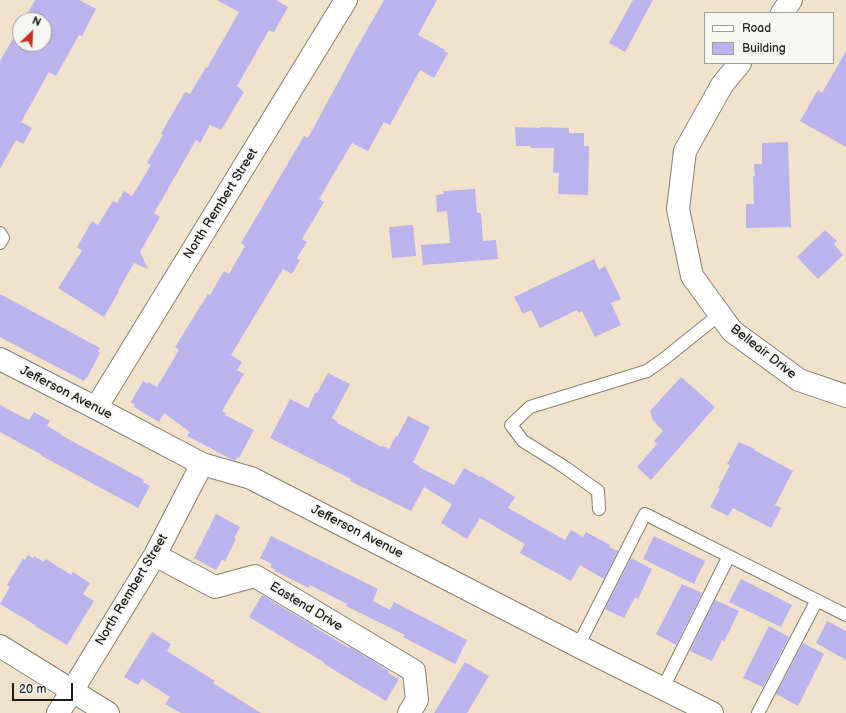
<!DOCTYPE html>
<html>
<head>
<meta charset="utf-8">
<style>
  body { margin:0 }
  #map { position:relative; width:846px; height:713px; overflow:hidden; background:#f2e2cb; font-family:"Balsamiq Sans",sans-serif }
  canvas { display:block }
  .legend { position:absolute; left:704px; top:12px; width:130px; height:52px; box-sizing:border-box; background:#f6f6f2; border:1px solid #9f9f9c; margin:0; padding:5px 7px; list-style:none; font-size:12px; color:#1c1c1c }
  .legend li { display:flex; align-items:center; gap:8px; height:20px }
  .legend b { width:20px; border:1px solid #9f9f9c }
  .north { position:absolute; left:12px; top:12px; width:40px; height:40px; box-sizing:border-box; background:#f6f6f2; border:1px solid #9f9f9c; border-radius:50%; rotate:24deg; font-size:11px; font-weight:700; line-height:16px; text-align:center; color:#1c1c1c }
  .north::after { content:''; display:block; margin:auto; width:14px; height:18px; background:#c8321e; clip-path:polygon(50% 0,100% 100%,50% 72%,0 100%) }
  .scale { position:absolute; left:12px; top:683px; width:61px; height:18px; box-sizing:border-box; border:2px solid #1c1c1c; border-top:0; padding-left:5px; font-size:12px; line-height:14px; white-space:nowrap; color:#1c1c1c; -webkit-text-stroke:3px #f6f6f2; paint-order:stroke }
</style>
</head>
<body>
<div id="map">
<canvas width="846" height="713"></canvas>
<ul class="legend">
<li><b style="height:5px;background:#fff"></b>Road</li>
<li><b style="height:11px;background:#bbb3ed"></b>Building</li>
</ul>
<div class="north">N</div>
<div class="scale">20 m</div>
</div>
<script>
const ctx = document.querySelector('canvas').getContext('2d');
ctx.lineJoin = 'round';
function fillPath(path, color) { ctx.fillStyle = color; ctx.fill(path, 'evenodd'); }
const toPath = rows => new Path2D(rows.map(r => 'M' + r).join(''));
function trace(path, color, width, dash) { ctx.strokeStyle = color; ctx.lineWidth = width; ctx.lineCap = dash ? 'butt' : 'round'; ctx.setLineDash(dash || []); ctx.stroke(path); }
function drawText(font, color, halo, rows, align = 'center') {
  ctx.font = font + ' "Balsamiq Sans",sans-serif'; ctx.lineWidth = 3; ctx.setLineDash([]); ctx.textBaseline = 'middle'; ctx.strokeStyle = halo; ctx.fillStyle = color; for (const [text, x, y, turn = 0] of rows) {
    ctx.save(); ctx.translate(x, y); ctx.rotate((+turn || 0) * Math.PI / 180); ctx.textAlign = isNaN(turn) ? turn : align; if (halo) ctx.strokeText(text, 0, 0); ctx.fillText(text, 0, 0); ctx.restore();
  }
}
fillPath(toPath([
  [35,0,79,0,96,9,82,36,79,35,56,76,49,72,21,122,32,128,23,144,16,140,0,169,0,61,20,27,20,44,44,44,44,20,24,20],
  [217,0,276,0,288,7,274,32,269,30,237,86,244,92,221,130,210,125,200,143,196,140,154,213,160,217,140,252,148,269,134,263,118,291,119,291,104,317,58,288,82,251,77,247,92,221,98,225,113,201,117,203,124,191,132,196,151,165,147,163,163,135,161,134,167,123,185,92,190,94,206,67,207,68,239,12],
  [384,0,437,0,418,35,445,50,444,51,448,53,434,78,420,70,390,125,384,122,368,151,352,143,319,199,324,202,302,239,307,242,297,258,300,260,292,274,283,269,231,355,242,362,237,370,244,374,222,411,226,413,225,415,254,430,239,458,237,457,235,461,231,459,187,436,190,432,164,413,159,422,134,407,135,405,131,402,143,381,148,384,148,382,157,387,179,350,175,347,208,294,210,295,224,271,229,274,245,246,241,243,304,136,308,138,355,51],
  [633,0,653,0,625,52,609,43],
  [846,51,846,147,800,121,818,90,822,93],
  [515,127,540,128,540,127,569,128,569,133,584,133,584,146,589,146,588,195,558,194,559,173,553,173,554,148,531,148,531,146,516,146],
  [788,142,791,227,746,228,746,204,754,204,753,176,755,176,754,164,762,164,762,143],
  [475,189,477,213,481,213,483,241,496,240,498,259,423,265,421,245,450,243,447,211,437,212,436,195,444,194,443,191],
  [413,225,416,256,392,258,389,227],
  [825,230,837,241,834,244,843,255,818,279,797,257],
  [594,259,599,270,605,266,621,299,611,303,621,325,595,337,582,311,579,313,577,310,540,328,531,310,523,314,514,297],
  [0,294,100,348,98,351,100,353,87,378,86,377,84,381,0,337],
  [328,373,350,384,332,418,338,422,337,423,382,447,383,446,389,449,396,436,397,437,408,416,430,427,413,462,419,466,419,467,454,485,464,468,480,477,481,476,515,497,508,508,565,540,571,530,583,537,586,532,610,545,609,547,618,551,604,579,580,565,571,581,520,553,525,544,480,518,467,539,441,523,452,504,424,487,411,511,350,481,351,479,270,438,290,399,308,408,315,393,317,393],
  [681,377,715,407,651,480,637,467,657,444,654,441,663,431,653,420,650,411],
  [0,405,29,420,34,412,50,421,47,426,61,434,61,435,144,480,143,482,150,486,138,508,42,456,42,455,0,432],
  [739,442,755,449,754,450,793,471,775,505,781,508,771,528,733,508,728,516,710,507,720,489,718,488,730,465,727,464],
  [216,514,240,527,234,538,236,539,225,561,222,560,216,570,194,558],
  [271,536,378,589,373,601,390,610,394,602,467,640,455,664,403,637,405,635,346,606,347,604,310,585,309,588,275,571,276,570,270,567,272,564,260,558],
  [654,536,705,561,694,584,643,559],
  [28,555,33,558,34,556,44,562,46,559,71,575,73,572,90,583,83,594,94,601,67,645,35,626,35,625,0,604,10,587,7,585,23,559,25,560],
  [631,558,652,569,638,599,635,597,624,618,605,609],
  [741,579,792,605,781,627,729,602],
  [682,584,702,593,676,645,656,634],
  [262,595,314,626,314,627,349,648,350,647,389,671,388,673,399,679,386,701,324,664,325,663,249,617],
  [715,600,739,611,724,642,722,640,712,661,690,651],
  [827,621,846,631,846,660,816,643],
  [769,626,789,637,763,687,743,678],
  [152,632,171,644,167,651,215,681,213,683,261,713,181,713,165,704,170,697,142,679,138,685,124,677],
  [803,643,824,654,798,706,776,694],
  [465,662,489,676,467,713,434,713]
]), '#bbb3ed');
const service = toPath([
  [0,233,3,238,0,243],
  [599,509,598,491,563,466,523,441,511,425,530,407,647,371,664,359,720,314],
  [578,646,645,514,846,615],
  [663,688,729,556],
  [758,713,817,600]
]);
const minor = toPath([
  [782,13,791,0],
  [740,63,722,85,685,151,678,209,692,276,732,331,799,380,846,396],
  [0,359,96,408,202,464,251,478,578,646,712,713],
  [96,408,346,0],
  [155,555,215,587,255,576,414,671,417,700,409,713],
  [0,646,108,713],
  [58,713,72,691,155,555,202,464]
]);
trace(service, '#877f74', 14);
trace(minor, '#877f74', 24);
trace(service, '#fff', 12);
trace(minor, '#fff', 22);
drawText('13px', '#1c1c1c', '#f6f6f2', [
  ["North Rembert Street",221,204,-58],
  ["Belleair Drive",763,352,38],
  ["Jefferson Avenue",66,393,27],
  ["Jefferson Avenue",357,532,27],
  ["North Rembert Street",132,590,-59],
  ["Eastend Drive",306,607,31]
]);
</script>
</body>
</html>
